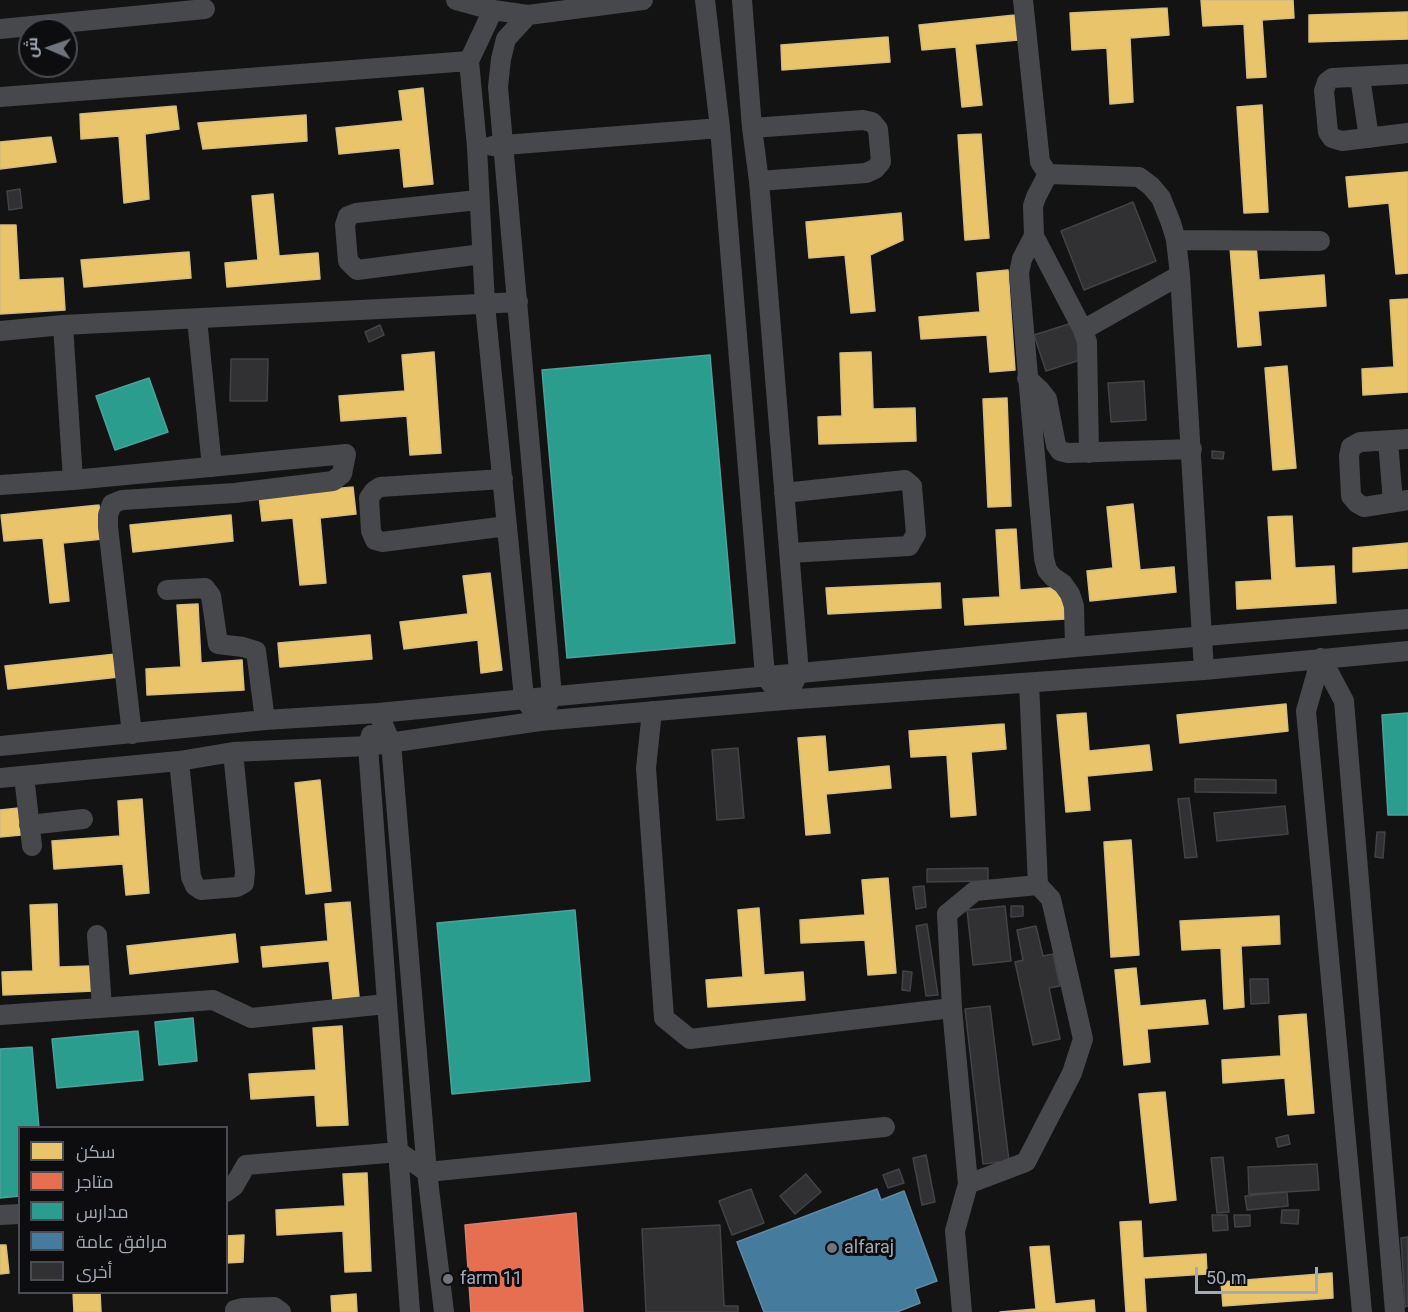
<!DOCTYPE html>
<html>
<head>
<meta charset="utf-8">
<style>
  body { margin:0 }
  #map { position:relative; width:1408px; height:1312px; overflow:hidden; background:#131313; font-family:Roboto,Cairo,sans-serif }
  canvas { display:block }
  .legend { position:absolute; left:18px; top:1126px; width:210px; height:168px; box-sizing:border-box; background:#0d0d0f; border:2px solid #494c52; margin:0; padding:8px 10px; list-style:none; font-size:18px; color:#a2aab6 }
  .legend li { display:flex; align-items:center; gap:12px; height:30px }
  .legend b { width:30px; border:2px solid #494c52 }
  .north { position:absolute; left:18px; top:18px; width:60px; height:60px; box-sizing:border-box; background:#0d0d0f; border:2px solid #494c52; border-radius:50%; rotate:272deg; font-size:16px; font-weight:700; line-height:24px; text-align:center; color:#a2aab6 }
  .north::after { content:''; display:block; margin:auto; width:21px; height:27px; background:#70757d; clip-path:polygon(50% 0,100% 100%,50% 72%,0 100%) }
  .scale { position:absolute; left:1195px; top:1267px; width:123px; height:27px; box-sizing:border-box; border:3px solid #a2aab6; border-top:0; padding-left:8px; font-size:18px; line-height:21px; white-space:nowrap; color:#a2aab6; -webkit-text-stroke:4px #0d0d0f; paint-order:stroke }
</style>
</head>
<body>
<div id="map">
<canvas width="1408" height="1312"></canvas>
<ul class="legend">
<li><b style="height:16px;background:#e9c46a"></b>سكن</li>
<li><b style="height:16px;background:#e76f51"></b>متاجر</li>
<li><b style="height:16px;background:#2a9d8f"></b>مدارس</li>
<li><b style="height:16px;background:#457b9d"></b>مرافق عامة</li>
<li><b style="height:16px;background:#313133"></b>أخرى</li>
</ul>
<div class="north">ش</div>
<div class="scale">50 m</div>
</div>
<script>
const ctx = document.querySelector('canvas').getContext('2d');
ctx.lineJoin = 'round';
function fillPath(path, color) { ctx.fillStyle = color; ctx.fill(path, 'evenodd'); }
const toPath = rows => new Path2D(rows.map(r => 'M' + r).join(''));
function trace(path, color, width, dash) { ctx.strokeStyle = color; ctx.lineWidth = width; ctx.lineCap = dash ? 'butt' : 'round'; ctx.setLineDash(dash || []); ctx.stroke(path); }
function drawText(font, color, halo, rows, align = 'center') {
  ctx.font = font + ' Roboto,sans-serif'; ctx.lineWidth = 6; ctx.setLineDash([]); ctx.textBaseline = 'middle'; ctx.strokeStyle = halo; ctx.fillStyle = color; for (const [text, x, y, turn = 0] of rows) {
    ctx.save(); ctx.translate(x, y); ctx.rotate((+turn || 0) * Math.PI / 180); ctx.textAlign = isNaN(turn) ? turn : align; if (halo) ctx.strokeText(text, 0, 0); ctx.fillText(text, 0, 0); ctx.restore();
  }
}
const homes = toPath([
  [1201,0,1293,0,1294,18,1262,20,1266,77,1247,78,1244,24,1203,26,1201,0],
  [1167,8,1169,35,1130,38,1133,102,1110,104,1107,48,1072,50,1070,13,1167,8],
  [1408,12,1408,39,1309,42,1309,15,1408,12],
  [1015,15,1018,40,975,44,982,105,962,107,956,47,922,50,919,25,1015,15],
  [888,37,890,62,782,70,781,45,888,37],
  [423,88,433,184,404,187,400,148,339,154,336,128,403,121,399,91,423,88],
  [1262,105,1268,212,1244,213,1237,107,1262,105],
  [176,106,179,129,145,134,149,199,124,203,119,136,81,139,80,114,176,106],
  [306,115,307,141,203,149,198,123,306,115],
  [981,134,989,238,965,240,958,135,981,134],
  [51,137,56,162,0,169,0,142,51,137],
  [1408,172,1408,273,1396,274,1389,203,1349,207,1346,177,1408,172],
  [273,194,279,256,318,253,320,279,227,287,225,263,258,260,252,196,273,194],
  [901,213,903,240,870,255,875,311,851,313,845,255,809,258,806,222,901,213],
  [0,225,16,225,19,280,63,278,65,310,0,314,0,225],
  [1256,245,1259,280,1324,275,1326,306,1258,311,1261,345,1238,347,1230,247,1256,245],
  [189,252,191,278,84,287,81,260,189,252],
  [1008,270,1015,370,990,372,987,335,921,339,919,317,980,312,977,273,1008,270],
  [1408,299,1408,392,1363,395,1362,369,1394,367,1390,300,1408,299],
  [434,352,441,453,410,455,407,416,341,421,339,396,405,391,402,355,434,352],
  [871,352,873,409,915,408,916,441,819,444,818,417,842,416,840,353,871,352],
  [1287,366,1296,468,1273,470,1265,368,1287,366],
  [1007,398,1011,506,988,507,983,399,1007,398],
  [353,487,356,514,320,518,326,583,300,585,293,518,262,521,259,496,353,487],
  [1133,504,1140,570,1174,567,1176,592,1090,601,1087,571,1113,568,1107,507,1133,504],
  [99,505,103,539,63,543,69,601,50,603,43,538,4,541,1,515,99,505],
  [231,515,233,541,133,552,130,525,231,515],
  [1292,516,1295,568,1334,566,1336,603,1237,609,1236,582,1272,580,1268,517,1292,516],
  [1016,529,1020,590,1063,587,1065,619,965,625,963,599,1000,597,996,530,1016,529],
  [1408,543,1408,568,1353,572,1353,548,1408,543],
  [490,573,502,670,481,673,478,640,404,649,400,622,468,614,463,576,490,573],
  [940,583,941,608,828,614,826,588,940,583],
  [198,604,201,663,242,660,244,690,147,695,146,669,181,667,177,605,198,604],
  [370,635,372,659,280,667,278,643,370,635],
  [116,654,119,677,8,689,5,666,116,654],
  [1286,704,1288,731,1180,743,1177,715,1286,704],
  [1086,713,1089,751,1149,745,1152,770,1087,776,1090,810,1066,812,1057,715,1086,713],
  [1004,724,1006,749,971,752,976,815,951,817,947,755,911,757,909,731,1004,724],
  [825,736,828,772,889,766,891,788,826,794,830,833,806,835,798,738,825,736],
  [320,780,331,891,306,894,295,783,320,780],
  [142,799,149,893,126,895,123,864,54,869,52,841,120,836,118,801,142,799],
  [19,808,21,835,0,837,0,810,19,808],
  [1131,840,1139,955,1111,957,1104,842,1131,840],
  [888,878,896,973,868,975,865,940,801,943,800,920,865,915,862,880,888,878],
  [350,902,359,997,333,1000,329,961,263,967,261,947,328,941,325,904,350,902],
  [57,904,59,967,92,966,94,991,3,995,2,972,33,971,30,905,57,904],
  [759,908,764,975,803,972,805,1000,708,1007,706,980,743,977,738,910,759,908],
  [1279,916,1280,944,1241,946,1244,1007,1224,1009,1221,948,1182,950,1180,921,1279,916],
  [235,934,238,962,130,974,127,946,235,934],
  [1136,968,1140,1006,1205,1000,1208,1024,1147,1029,1150,1062,1124,1065,1115,970,1136,968],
  [1306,1014,1314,1113,1288,1115,1285,1078,1223,1083,1222,1060,1281,1056,1279,1016,1306,1014],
  [342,1026,348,1125,317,1126,315,1095,251,1099,249,1074,316,1070,313,1028,342,1026],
  [1165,1092,1176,1200,1150,1203,1139,1094,1165,1092],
  [367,1173,371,1271,345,1272,343,1231,277,1235,276,1210,345,1206,343,1174,367,1173],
  [1141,1221,1143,1258,1206,1254,1207,1274,1144,1278,1146,1312,1126,1312,1120,1222,1141,1221],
  [244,1235,243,1262,226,1263,226,1236,244,1235],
  [0,1245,6,1245,9,1273,0,1274,0,1245],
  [1049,1246,1055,1304,1094,1300,1095,1312,1000,1312,1036,1309,1030,1247,1049,1246],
  [1332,1273,1333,1298,1223,1306,1221,1282,1332,1273],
  [73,1292,100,1292,101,1312,74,1312,73,1292],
  [356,1294,357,1312,332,1312,331,1296,356,1294]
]);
fillPath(homes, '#e9c46a');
trace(homes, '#d4bc81', 1.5);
const shops = toPath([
  [576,1213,583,1312,471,1312,465,1225,576,1213]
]);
fillPath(shops, '#e76f51');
trace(shops, '#d2816f', 1.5);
const schools = toPath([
  [710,355,735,643,567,658,542,370,710,355],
  [149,378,168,432,115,450,96,396,149,378],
  [1408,713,1408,815,1388,815,1382,715,1408,713],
  [575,910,590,1081,452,1094,437,923,575,910],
  [193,1018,197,1061,159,1065,155,1022,193,1018],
  [138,1031,143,1080,57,1088,52,1039,138,1031],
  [32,1047,39,1128,20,1128,20,1196,0,1198,0,1049,32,1047]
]);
fillPath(schools, '#2a9d8f');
trace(schools, '#4ea19b', 1.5);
const public = toPath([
  [877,1189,881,1200,904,1191,937,1281,915,1289,920,1303,897,1312,764,1312,737,1242,877,1189]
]);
fillPath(public, '#457b9d');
trace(public, '#6189a4', 1.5);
const building = toPath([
  [20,189,22,208,9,210,7,191,20,189],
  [1133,202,1156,261,1084,290,1061,231,1133,202],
  [1072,323,1083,359,1046,371,1034,335,1072,323],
  [380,325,384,335,369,342,365,332,380,325],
  [231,359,268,359,267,401,230,401,231,359],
  [1144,381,1146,420,1111,422,1108,383,1144,381],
  [1212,451,1224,452,1223,459,1212,458,1212,451],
  [738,748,744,818,717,820,712,750,738,748],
  [1195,779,1276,780,1276,793,1195,792,1195,779],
  [1189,798,1197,857,1185,858,1178,799,1189,798],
  [1285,806,1288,834,1217,841,1214,813,1285,806],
  [1377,832,1385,832,1383,858,1375,857,1377,832],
  [988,868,988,881,927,882,927,869,988,868],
  [924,886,926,907,916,909,913,887,924,886],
  [1005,906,1011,961,973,965,967,910,1005,906],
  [1011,906,1023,906,1023,916,1011,917,1011,906],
  [927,924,938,995,926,996,916,926,927,924],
  [1036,926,1043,956,1053,954,1060,986,1049,988,1060,1039,1033,1045,1015,962,1023,960,1017,930,1036,926],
  [903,971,912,972,910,991,902,990,903,971],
  [1250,979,1268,979,1269,1003,1251,1004,1250,979],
  [990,1006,1009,1161,983,1164,965,1009,990,1006],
  [1288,1135,1290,1144,1278,1147,1276,1138,1288,1135],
  [926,1155,935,1202,922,1205,913,1158,926,1155],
  [1223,1157,1229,1212,1217,1213,1211,1158,1223,1157],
  [1317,1164,1319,1190,1249,1194,1248,1167,1317,1164],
  [899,1169,904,1183,888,1188,883,1175,899,1169],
  [806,1174,821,1192,795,1214,780,1196,806,1174],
  [751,1189,764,1223,732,1235,719,1201,751,1189],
  [1287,1192,1288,1206,1247,1210,1245,1196,1287,1192],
  [1282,1210,1299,1210,1298,1224,1281,1223,1282,1210],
  [1212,1215,1227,1215,1228,1230,1213,1231,1212,1215],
  [1234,1215,1250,1215,1250,1226,1235,1227,1234,1215],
  [720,1225,724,1306,738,1306,738,1312,646,1312,642,1229,720,1225],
  [1408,1237,1408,1306,1405,1307,1401,1238,1408,1237]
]);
fillPath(building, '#313133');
trace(building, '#414347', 1.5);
trace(toPath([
  [456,0,493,10,528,15,643,0],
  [705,0,720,128,765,676,784,700,799,673,759,181,752,128,742,0],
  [1023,0,1040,162,1048,174],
  [493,10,469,61,477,147,485,305,524,698,540,721,552,696,498,87,501,59,506,39,528,15],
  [0,29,205,9],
  [1408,74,1332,78,1327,82,1324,91,1328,132,1332,138,1342,141,1408,133],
  [1360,77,1369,138],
  [0,97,469,61],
  [752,128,863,120,872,122,878,129,881,162,875,169,866,173,759,181],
  [492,146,720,128],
  [1048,174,1139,177,1151,186,1161,198,1171,223,1176,240,1180,275,1204,670],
  [1048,174,1036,197,1033,206,1034,236,1022,259,1019,273,1044,558,1047,570,1053,577,1063,584,1070,594,1074,606,1075,647],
  [478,200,356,213,348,216,345,225,348,261,357,270,482,254],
  [1034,236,1083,330,1087,342,1089,453],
  [1176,240,1320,241],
  [197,319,212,467],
  [63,325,73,480],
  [1083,330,1180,275],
  [0,331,63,325,518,302],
  [1027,378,1039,389,1047,399,1056,445,1060,451,1068,453,1192,449],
  [1408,439,1360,442,1351,447,1349,456,1351,496,1357,503,1364,507,1408,500],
  [1388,441,1393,502],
  [503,479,380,487,374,491,369,498,371,531,375,540,382,542,507,526],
  [0,485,73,480,346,454,342,474,333,481,235,493,122,500,112,504,108,515,108,527,132,734],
  [784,493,905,480,912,486,916,534,909,546,790,553],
  [167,590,205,588,211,596,218,644,243,647,256,651,265,720],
  [1321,658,1344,701,1395,1312],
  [1321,658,1306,711,1362,1312],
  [652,711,646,768,664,1018,690,1039,952,1008,947,914,975,891,1038,885],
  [378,713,391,743,427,1172,444,1312],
  [371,735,368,746,410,1312],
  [0,746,265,720,378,713,1075,647,1408,619],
  [179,761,191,877,195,886,201,890,237,887,244,883,245,872,233,752],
  [24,776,32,846],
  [0,778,179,761,233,752,368,746,540,721,784,700,1204,670,1408,651],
  [29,825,83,819],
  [97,935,102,1008],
  [952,1008,968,1184,955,1231,962,1312],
  [0,1015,213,1000,251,1018,386,1004],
  [968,1184,1026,1162,1072,1073,1083,1039,1051,899,1038,885,1029,683],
  [226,1192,234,1186,246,1165,399,1152,427,1172,885,1127],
  [0,1215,20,1214],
  [235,1312,235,1310,243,1308,274,1307,281,1312]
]), '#47484c', 20);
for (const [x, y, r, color] of [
  [832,1248,6,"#70757d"],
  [448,1279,6,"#70757d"]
]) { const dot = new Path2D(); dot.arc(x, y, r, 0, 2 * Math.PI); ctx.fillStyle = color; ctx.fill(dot); trace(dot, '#0d0d0f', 2); }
drawText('18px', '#a2aab6', '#0d0d0f', [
  ["alfaraj",844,1248],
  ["farm 11",460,1279]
], 'left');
</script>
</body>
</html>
